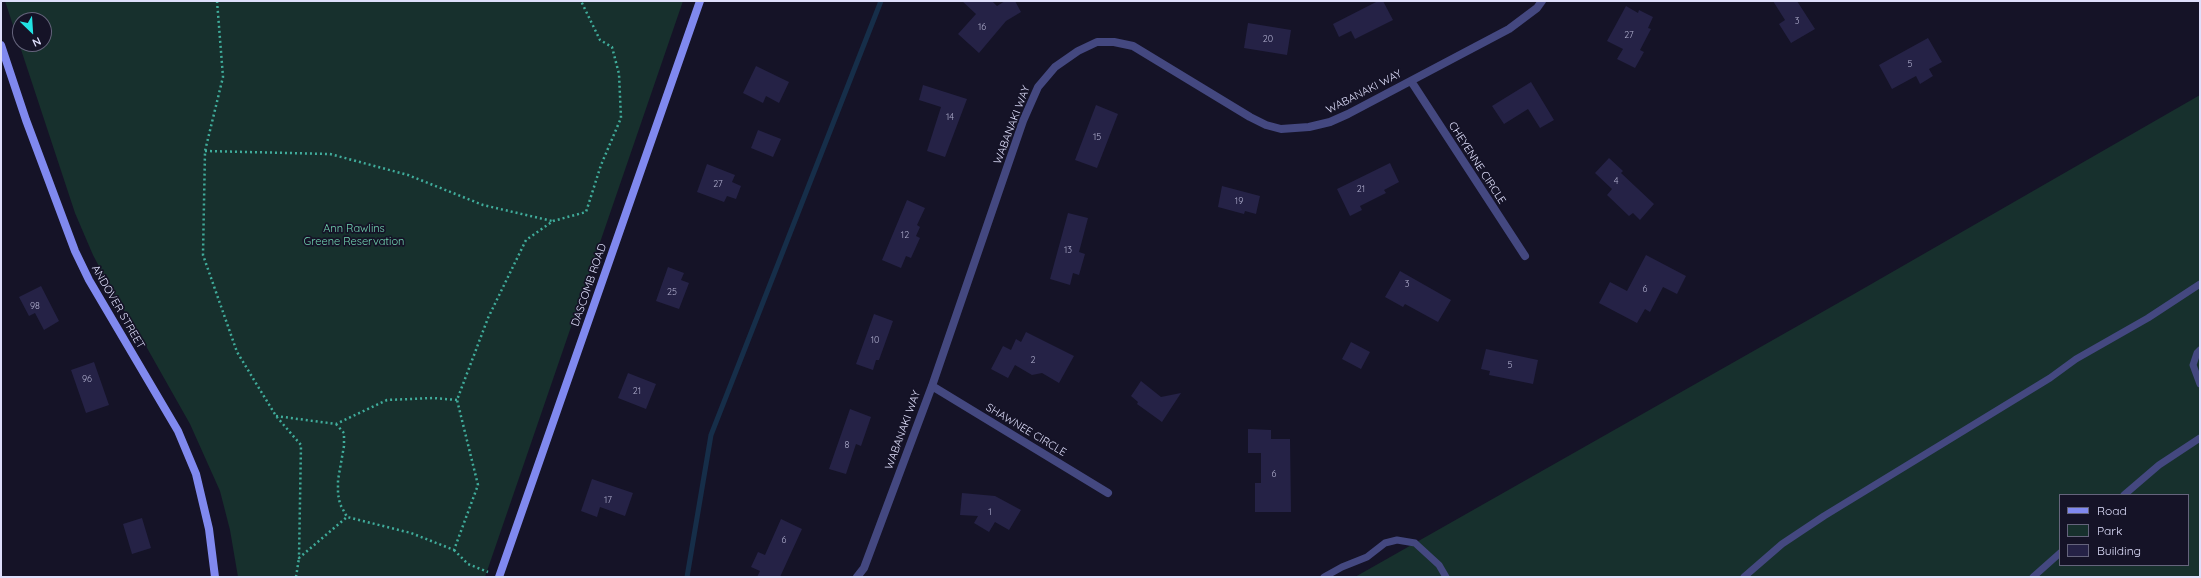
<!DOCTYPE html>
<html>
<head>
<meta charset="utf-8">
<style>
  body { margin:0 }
  #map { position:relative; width:2201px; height:578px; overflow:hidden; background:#151327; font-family:Quicksand,sans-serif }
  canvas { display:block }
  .frame { position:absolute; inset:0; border:2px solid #dedefb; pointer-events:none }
  .legend { position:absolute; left:2059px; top:494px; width:130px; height:72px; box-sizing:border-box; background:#151327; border:1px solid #65647c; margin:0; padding:5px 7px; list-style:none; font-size:12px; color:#dedefb }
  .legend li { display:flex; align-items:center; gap:8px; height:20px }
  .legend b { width:20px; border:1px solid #65647c }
  .north { position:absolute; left:12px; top:12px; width:40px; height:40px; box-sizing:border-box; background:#151327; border:1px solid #65647c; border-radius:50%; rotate:155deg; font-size:11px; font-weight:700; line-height:16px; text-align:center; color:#dedefb }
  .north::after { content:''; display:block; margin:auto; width:14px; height:18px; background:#22e2e3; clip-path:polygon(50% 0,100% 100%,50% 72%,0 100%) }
</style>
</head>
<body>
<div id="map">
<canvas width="2201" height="578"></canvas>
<div class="frame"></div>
<ul class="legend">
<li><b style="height:5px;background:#8089ef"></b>Road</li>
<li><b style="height:11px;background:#17302d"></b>Park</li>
<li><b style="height:11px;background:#252246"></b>Building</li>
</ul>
<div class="north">N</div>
</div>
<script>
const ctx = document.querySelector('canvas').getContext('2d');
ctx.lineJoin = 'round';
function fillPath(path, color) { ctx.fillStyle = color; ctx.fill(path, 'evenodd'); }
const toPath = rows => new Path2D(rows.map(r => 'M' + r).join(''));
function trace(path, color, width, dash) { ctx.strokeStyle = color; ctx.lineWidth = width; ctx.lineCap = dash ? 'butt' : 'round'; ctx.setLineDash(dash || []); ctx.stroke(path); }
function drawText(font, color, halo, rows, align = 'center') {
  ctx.font = font + ' Quicksand,sans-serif'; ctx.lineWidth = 3.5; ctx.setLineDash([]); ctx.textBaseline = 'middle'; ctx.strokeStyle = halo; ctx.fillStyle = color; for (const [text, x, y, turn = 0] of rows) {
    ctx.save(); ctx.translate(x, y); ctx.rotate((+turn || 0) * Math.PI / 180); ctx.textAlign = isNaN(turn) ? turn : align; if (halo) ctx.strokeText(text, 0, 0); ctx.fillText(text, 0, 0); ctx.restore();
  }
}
fillPath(toPath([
  [5,1,683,1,485,577,238,577,230,530,220,491,190,424,138,332,115,297,93,255,75,213],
  [20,20,44,20,44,44,20,44],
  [2200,95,2200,577,1355,577,1854,294],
  [2060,495,2188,495,2188,565,2060,565]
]), '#17302d');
trace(toPath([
  [687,577,711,435,881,1]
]), '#162e49', 5);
fillPath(toPath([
  [962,1,992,1,997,6,1005,1,1015,1,1021,12,1006,21,979,53,958,34,976,14],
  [1378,1,1383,1,1393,20,1355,39,1351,31,1339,37,1333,24],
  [1773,1,1797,1,1815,29,1791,43,1779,24,1785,20],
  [1626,6,1638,13,1639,10,1653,17,1648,28,1651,29,1640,50,1644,52,1635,68,1617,59,1623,49,1607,41],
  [1248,23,1291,30,1287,55,1244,48],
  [1928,38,1942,62,1929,69,1933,76,1920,84,1916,76,1892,89,1879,65],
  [756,66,789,82,779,103,766,96,763,103,743,93],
  [1531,82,1554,120,1540,128,1528,109,1504,124,1492,106],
  [923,85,967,99,945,157,927,151,941,107,919,100],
  [1096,105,1118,114,1097,168,1075,160],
  [758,130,781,139,773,157,751,148],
  [1609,158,1623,171,1621,173,1654,204,1640,220,1633,213,1629,216,1607,195,1612,189,1595,173],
  [1390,163,1399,182,1384,190,1386,193,1360,206,1362,210,1350,216,1337,189],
  [707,164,735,175,732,182,741,186,736,199,727,196,724,202,697,192],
  [1222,186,1260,196,1256,214,1245,211,1244,214,1218,207],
  [907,200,925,208,917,225,920,227,916,236,920,238,911,258,906,256,901,268,882,260],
  [1068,213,1088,218,1079,252,1085,254,1079,275,1073,273,1070,285,1050,279],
  [1646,255,1686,276,1677,294,1663,287,1650,312,1645,309,1637,323,1599,303,1610,282,1627,291],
  [668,267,684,273,681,280,689,283,679,309,656,301],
  [1400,271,1451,300,1438,322,1405,304,1403,307,1385,297],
  [41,286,59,321,44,330,35,313,29,316,19,297],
  [874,314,893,321,879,360,876,360,873,370,856,364],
  [1026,332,1074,356,1059,383,1042,373,1032,375,1015,365,1008,378,991,369,1003,346,1011,350,1016,339,1021,342],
  [1351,342,1370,352,1361,369,1342,359],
  [1486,349,1538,360,1533,384,1489,375,1490,371,1481,369],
  [94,362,109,405,86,413,71,370],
  [628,373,656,384,646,409,618,398],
  [1141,381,1161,397,1181,393,1162,422,1137,404,1138,402,1131,396],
  [850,409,871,417,861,446,856,444,846,474,829,469],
  [1248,429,1271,430,1271,439,1290,439,1291,512,1255,512,1255,483,1261,483,1261,453,1248,453],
  [592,479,633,493,625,516,600,507,597,517,581,511],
  [962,493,995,496,1021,510,1009,530,995,522,989,532,974,523,978,516,960,515],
  [142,518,151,548,132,554,123,524],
  [781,519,802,529,780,577,757,577,760,571,751,567,758,552,765,555]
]), '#252246');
trace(toPath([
  [217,1,223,77,205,151,203,255,237,352,276,416,301,445,299,558,347,517,411,533,454,550,478,485,457,400,488,318,526,240,553,221,586,212,601,165,621,118,619,74,612,47,600,40,581,1],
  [205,151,330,154,408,175,483,205,552,221],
  [276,416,336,424,387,400,433,398,457,400],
  [336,424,344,433,344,446,338,480,338,494,340,504,347,517],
  [454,550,468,564,488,572],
  [296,577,299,558]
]), '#40ac9b', 2.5, [2, 3]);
trace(toPath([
  [2200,350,2197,353,2193,365,2200,384],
  [2124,495,2159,465,2200,438],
  [1324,577,1342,567,1367,557,1385,543,1397,540,1415,543,1439,565,1446,577],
  [1744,577,1782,544,1824,516,2050,378,2076,359,2148,318,2200,284],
  [2033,577,2060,553]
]), '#444880', 7);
trace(toPath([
  [1411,81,1525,256],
  [932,386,1108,493],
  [857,577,864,568,932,386,1023,121,1038,87,1055,67,1078,51,1097,42,1114,42,1133,46,1250,117,1266,125,1281,129,1309,127,1330,122,1348,114,1509,29,1537,8,1542,1]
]), '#444880', 8);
trace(toPath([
  [1,45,26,120,75,251,89,280,178,431,196,474,209,529,215,577],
  [499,577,700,1]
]), '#8089ef', 8);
drawText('9px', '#b0afce', null, [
  ["3",1797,21],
  ["16",982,27],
  ["27",1629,35],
  ["20",1268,39],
  ["5",1910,64],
  ["14",950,117],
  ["15",1097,137],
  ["4",1616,181],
  ["27",718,184],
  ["21",1361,189],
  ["19",1239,201],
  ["12",905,235],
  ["13",1068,250],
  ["3",1407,284],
  ["6",1645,289],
  ["25",672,292],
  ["98",35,306],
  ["10",875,340],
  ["2",1033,360],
  ["5",1510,365],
  ["96",87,379],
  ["21",637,391],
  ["8",847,445],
  ["6",1274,474],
  ["17",608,500],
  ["1",990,512],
  ["6",784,540]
]);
drawText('11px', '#dedefb', '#151327', [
  ["WABANAKI WAY",1364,92,-27],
  ["WABANAKI WAY",1012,125,-69],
  ["CHEYENNE CIRCLE",1477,163,57],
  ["DASCOMB ROAD",589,285,-71],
  ["ANDOVER STREET",118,307,60],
  ["WABANAKI WAY",903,430,-70],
  ["SHAWNEE CIRCLE",1026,430,31]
]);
drawText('11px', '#72d3b1', '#151327', [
  ["Ann Rawlins",354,229],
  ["Greene Reservation",354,242]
]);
</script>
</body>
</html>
